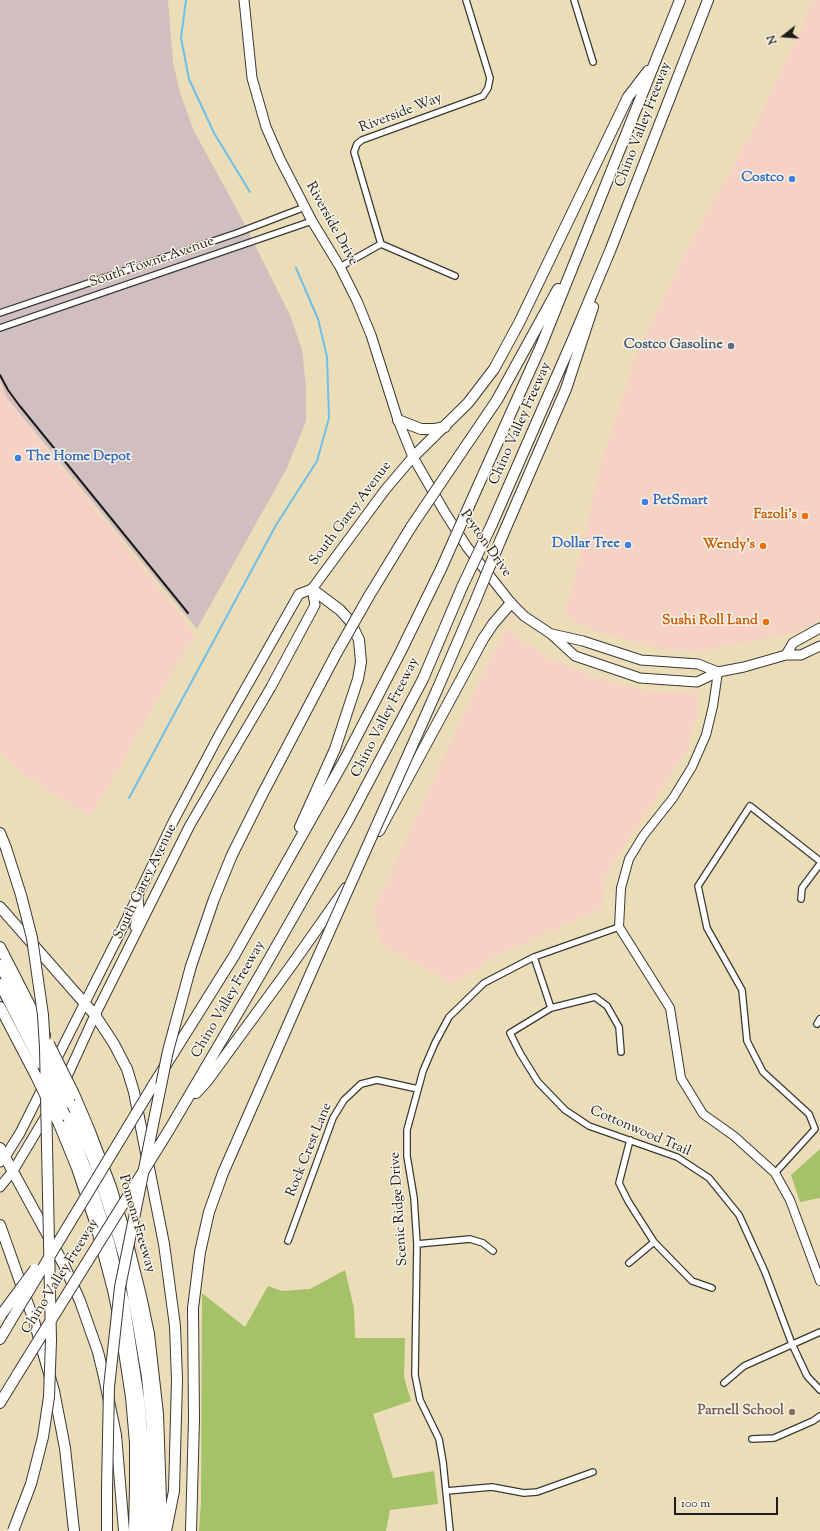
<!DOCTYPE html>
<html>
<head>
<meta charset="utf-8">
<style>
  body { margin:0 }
  #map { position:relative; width:820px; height:1531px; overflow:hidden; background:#ecddb9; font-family:"Sorts Mill Goudy",serif }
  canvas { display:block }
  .north { position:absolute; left:764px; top:16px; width:40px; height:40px; -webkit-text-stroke:3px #f7f3e8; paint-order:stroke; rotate:253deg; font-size:11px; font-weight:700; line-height:16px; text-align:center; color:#1c1c1c }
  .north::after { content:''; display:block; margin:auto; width:14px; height:18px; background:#1c1c1c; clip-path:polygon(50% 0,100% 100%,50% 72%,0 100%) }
  .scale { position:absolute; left:674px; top:1497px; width:104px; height:18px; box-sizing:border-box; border:2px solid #1c1c1c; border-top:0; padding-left:5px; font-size:12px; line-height:14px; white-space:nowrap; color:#1c1c1c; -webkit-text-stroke:3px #f7f3e8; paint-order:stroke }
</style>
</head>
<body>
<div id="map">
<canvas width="820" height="1531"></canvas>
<div class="north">N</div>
<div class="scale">100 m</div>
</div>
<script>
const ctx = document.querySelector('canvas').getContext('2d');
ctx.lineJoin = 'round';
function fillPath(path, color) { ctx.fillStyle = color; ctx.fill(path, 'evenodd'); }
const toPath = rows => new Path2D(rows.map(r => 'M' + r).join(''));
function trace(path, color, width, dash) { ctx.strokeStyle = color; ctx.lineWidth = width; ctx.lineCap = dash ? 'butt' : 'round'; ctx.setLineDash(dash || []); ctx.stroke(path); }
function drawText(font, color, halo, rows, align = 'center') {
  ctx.font = font + ' "Sorts Mill Goudy",serif'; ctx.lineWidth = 3; ctx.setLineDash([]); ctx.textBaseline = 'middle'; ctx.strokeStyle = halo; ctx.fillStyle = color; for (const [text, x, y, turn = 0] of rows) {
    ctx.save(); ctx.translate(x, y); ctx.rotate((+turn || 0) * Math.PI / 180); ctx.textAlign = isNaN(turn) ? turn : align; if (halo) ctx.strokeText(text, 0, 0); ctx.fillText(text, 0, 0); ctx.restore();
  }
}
fillPath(toPath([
  [812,0,820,0,820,619,815,623,790,634,696,652,661,649,593,631,564,615,578,566,599,469,633,363,681,260,755,126,804,22],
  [0,380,7,398,195,633,110,784,90,817,27,777,0,753],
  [506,628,546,657,599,678,654,692,698,691,698,714,687,750,607,873,602,908,497,956,454,984,381,944,373,911,481,676]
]), '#f6d2c5');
fillPath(toPath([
  [0,0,168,0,173,62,180,93,194,131,240,215,290,315,302,350,306,386,306,421,286,470,197,629,7,398,0,380]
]), '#d1bfbf');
fillPath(toPath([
  [820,1149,820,1198,800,1202,791,1175],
  [345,1270,354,1308,355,1338,405,1338,404,1377,411,1401,373,1414,393,1478,434,1471,438,1504,390,1510,386,1531,199,1531,201,1501,202,1293,245,1327,268,1286,282,1291,310,1289]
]), '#a5c269');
trace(toPath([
  [186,0,181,38,189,79,214,133,250,192],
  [129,798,276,525,317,461,329,418,327,357,318,319,296,268]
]), '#6dc0e9', 2);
const street = toPath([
  [574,0,593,62],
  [381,244,354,152,357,144,362,140,483,96,488,88,490,78,466,0],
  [381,244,455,276],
  [340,267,381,244],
  [0,313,237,233,305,207],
  [0,328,312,221],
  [801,899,802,888,820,864],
  [534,957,551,1008],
  [817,1024,820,1019],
  [621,1052,619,1027,607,1006,595,997,551,1008,510,1033,520,1053,538,1082,565,1110,589,1126,677,1157,709,1178,739,1215,765,1272,792,1344,807,1376,820,1390],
  [630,1140,619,1183,628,1201,654,1242,692,1281,712,1288],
  [775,1173,815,1129,809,1114,763,1072,747,1041,742,990,707,928,698,886,750,806,820,861],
  [288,1241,333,1118,344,1100,361,1084,377,1080,418,1089],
  [417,1244,470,1239,483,1243,493,1251],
  [629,1263,654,1242],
  [724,1383,744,1366,820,1332],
  [752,1439,774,1438,813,1421,820,1416],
  [446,1491,492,1487,524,1493,537,1492,593,1472],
  [450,1531,443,1462,439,1439,420,1400,415,1375,417,1244,414,1198,407,1156,407,1130,423,1071,435,1043,449,1017,484,983,534,957,619,927]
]);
const secondary = toPath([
  [718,672,713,706,706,735,692,767,673,798,643,836,629,859,621,888,619,927,670,1008,681,1078,703,1114,734,1136,775,1173,790,1200,820,1281]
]);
const primary = toPath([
  [244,0,252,78,266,127,280,159,312,221,340,267,357,301,371,335,398,420,413,457,444,511,467,547,511,603,524,616,551,634,575,656,640,678,697,682,718,672,744,667,786,655,801,655,820,646],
  [552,634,583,641,641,660,698,664,718,672],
  [786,655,793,643,820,628],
  [135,927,139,908,138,898],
  [54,1064,121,931,173,822,218,737,299,594,312,589,385,490,413,457],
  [64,1083,95,1015,190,825,271,687,315,605,312,589],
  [0,1162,5,1157,20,1133,44,1085],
  [0,1187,13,1171,47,1114]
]);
const highway = toPath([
  [398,420,421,429,435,429,445,427],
  [459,456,497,400,558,289],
  [413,457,468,403,494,369,519,323,628,97,648,71],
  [478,486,541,346,680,0],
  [492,524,573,339,610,251,708,0],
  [501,539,566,389,593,307],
  [369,596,411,527],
  [437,690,474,604],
  [300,827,335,749,358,679,361,662,359,640,350,621,340,610,312,589],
  [379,831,483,639,493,624,511,603],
  [0,833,6,848],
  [0,907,95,1015,114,1044,127,1069,134,1092,164,1244,175,1326,177,1380,174,1491,166,1531],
  [0,947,45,1035],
  [0,965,46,1054],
  [191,966,214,899,232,855,263,793,336,654],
  [0,984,41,1064],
  [0,1007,36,1076],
  [152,1087,234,956,345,759,401,651,441,569],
  [196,1093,207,1081,291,966,346,888],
  [74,1094,89,1129,111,1187,126,1236,141,1296,149,1334,158,1414,162,1529],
  [70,1103,94,1161,118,1236,130,1278,147,1377,152,1429,153,1531],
  [65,1115,86,1169,109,1242,124,1302,139,1399,143,1442,144,1531],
  [59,1124,77,1168,95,1222,113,1290,119,1319,131,1397,135,1443,135,1485,134,1531],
  [169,1130,260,975,350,817,423,679,462,587],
  [0,1148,64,1265,80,1301,98,1352,104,1377,116,1435,124,1531],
  [0,1225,34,1321,54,1391,65,1448,74,1531],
  [0,1339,10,1322],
  [0,1403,17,1375],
  [107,1489,107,1531],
  [191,1531,194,1419,193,1308,200,1252,209,1212,223,1173,310,975]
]);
trace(street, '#3b3934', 8);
trace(secondary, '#3b3934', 10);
trace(primary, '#3b3934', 11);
trace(highway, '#3b3934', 12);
trace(street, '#fff', 5.5);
trace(secondary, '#fff', 8);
trace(primary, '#fff', 9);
trace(highway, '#fff', 10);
trace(toPath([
  [0,375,8,390,19,405,188,613]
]), '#1c1c1c', 2);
const highwayBridge = toPath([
  [411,527,459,456],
  [441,569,478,486],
  [462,587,492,524],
  [474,604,501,539],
  [336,654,369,596],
  [6,848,21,895,32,938,43,1015,45,1048,51,1340,49,1397,43,1437,31,1484,13,1531],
  [310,975,437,690],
  [49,1044,74,1094],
  [47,1056,70,1103],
  [36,1076,59,1124],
  [47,1077,65,1115],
  [1,1315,35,1269],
  [10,1322,152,1087],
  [17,1375,169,1130],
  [107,1489,109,1387,120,1287,168,1051,191,966]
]);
trace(highwayBridge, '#3b3934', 12, []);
trace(highwayBridge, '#fff', 10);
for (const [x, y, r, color] of [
  [792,179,4,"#3f7fe0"],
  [731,346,4,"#5c6f8a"],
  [18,458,4,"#3f7fe0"],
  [645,502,4,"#3f7fe0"],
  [805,516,4,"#e8710a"],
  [628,545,4,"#3f7fe0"],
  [763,546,4,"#e8710a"],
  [766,622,4,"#e8710a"],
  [792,1412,4,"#8d6e63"]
]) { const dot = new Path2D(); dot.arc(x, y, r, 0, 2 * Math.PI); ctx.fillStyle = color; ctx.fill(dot); trace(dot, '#f7f3e8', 1.5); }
drawText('14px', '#1c1c1c', '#f7f3e8', [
  ["Riverside Way",401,114,-21],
  ["Chino Valley Freeway",644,125,-69],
  ["Riverside Drive",331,224,61],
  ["South Towne Avenue",152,263,-19],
  ["Chino Valley Freeway",521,424,-66],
  ["South Garey Avenue",351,514,-53],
  ["Peyton Drive",485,544,55],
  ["Chino Valley Freeway",386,718,-63],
  ["South Garey Avenue",146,882,-64],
  ["Chino Valley Freeway",229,1000,-60],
  ["Cottonwood Trail",640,1132,23],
  ["Rock Crest Lane",310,1150,-68],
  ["Scenic Ridge Drive",400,1209,-94],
  ["Pomona Freeway",136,1224,74],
  ["Chino Valley Freeway",61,1277,-58]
]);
drawText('bold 14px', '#366cbe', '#f7f3e8', [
  ["Costco",784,179],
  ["The Home Depot",26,458,"left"],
  ["PetSmart",653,502,"left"],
  ["Dollar Tree",620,545]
], 'right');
drawText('bold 14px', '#4e5e75', '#f7f3e8', [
  ["Costco Gasoline",723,346]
], 'right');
drawText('bold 14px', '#c56008', '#f7f3e8', [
  ["Fazoli's",797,516],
  ["Wendy's",755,546],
  ["Sushi Roll Land",758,622]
], 'right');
drawText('bold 14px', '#785e54', '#f7f3e8', [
  ["Parnell School",784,1412]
], 'right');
</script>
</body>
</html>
